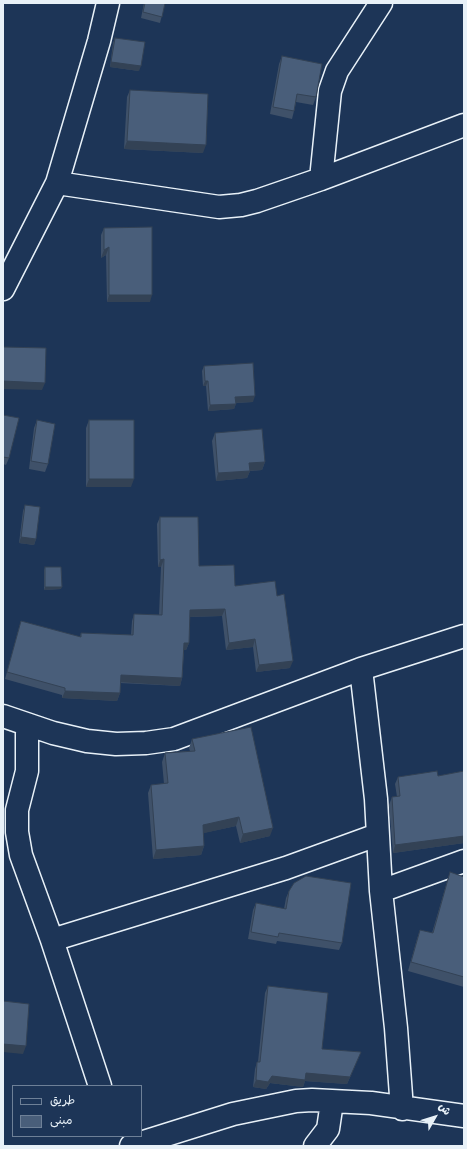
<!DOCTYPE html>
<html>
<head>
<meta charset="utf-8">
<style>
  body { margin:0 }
  #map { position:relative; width:467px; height:1149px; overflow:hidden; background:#1d3557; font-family:"Architects Daughter","Playpen Sans Arabic",sans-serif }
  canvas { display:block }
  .frame { position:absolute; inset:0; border:4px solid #e8f1f8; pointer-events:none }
  .legend { position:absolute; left:12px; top:1085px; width:130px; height:52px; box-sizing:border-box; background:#1d3557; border:1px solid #6e8097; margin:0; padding:5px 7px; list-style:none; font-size:12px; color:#e8f1f8 }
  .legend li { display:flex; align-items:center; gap:8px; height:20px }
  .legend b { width:20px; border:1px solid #6e8097 }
  .north { position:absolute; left:415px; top:1097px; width:40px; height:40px; -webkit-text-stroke:3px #1d3557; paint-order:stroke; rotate:51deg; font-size:11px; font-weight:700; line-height:16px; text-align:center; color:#e8f1f8 }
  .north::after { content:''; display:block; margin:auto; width:14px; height:18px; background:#e8f1f8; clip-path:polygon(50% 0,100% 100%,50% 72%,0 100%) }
</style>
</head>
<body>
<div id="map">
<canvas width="467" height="1149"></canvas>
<div class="frame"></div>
<ul class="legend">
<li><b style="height:5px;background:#1d3557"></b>طريق</li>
<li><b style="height:11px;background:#495e7a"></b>مبنى</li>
</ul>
<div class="north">ش</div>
</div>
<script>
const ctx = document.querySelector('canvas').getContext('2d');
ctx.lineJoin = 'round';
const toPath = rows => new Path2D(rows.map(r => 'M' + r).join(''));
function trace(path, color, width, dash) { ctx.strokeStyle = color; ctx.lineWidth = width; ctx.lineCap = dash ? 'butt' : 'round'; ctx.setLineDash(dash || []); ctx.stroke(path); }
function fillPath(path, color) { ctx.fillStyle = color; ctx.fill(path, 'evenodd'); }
const minor = toPath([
  [321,179,330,91,337,71,381,3],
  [57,183,219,207,241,205,257,201,321,179,464,125],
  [3,289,57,183,99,41,108,3],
  [361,669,376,799,381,891,396,1028,402,1109],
  [3,716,53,733,87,741,116,744,146,743,174,739,361,669,464,636],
  [27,725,27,771,17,810,17,832,21,855,52,940,100,1086],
  [381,891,464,861],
  [52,940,286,868,377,835],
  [131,1146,233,1114,296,1101,312,1100,371,1103,464,1116],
  [315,1146,328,1129,332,1102]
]);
trace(minor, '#e8f1f8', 25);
trace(minor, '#1d3557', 22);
fillPath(toPath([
  [144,3,165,3,160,23,141,18],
  [115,38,139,71,110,67,113,43],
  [282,56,316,97,313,105,296,102,294,111,292,119,270,114,279,64],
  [130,90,203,153,124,149,127,97],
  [104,228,150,302,107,302,106,255,101,258,101,235],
  [204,366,253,402,236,403,234,409,208,411,206,386,203,386,202,371],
  [3,415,9,458,6,465,3,464],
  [37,420,48,464,45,472,29,469,34,428],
  [89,420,131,487,86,487,86,428],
  [215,433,265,462,262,470,250,471,247,478,216,481,212,441],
  [25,505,36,539,34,545,19,543,23,511],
  [160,517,199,566,235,586,277,596,290,668,256,672,253,647,226,650,222,616,190,617,189,643,186,650,184,650,182,678,180,686,120,683,120,693,117,701,62,698,62,695,5,679,19,628,21,621,80,637,81,633,131,635,132,621,134,614,159,615,161,567,158,567,157,524],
  [45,567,61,589,44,590,44,570],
  [192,739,270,836,240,843,236,826,203,833,204,846,201,855,153,859,148,793,151,785,164,784,162,762,165,753,190,751,189,748],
  [464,771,464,843,393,853,389,805,392,797,397,797,395,784,398,777,438,776],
  [450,872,464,877,464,987,408,971,417,939,420,930,432,933,447,882],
  [289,891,342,943,339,950,277,941,276,944,248,939,253,910,256,903,284,909,286,898],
  [268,986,322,1049,361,1052,347,1084,305,1081,303,1087,270,1083,266,1089,253,1087,255,1069,257,1062,258,1062,265,993]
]), '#3f5169');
fillPath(toPath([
  [111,62,141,66,139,71,110,67],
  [127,141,206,145,203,153,124,149],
  [109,247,106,255,101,258,104,250],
  [109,295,152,295,150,302,107,302],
  [3,381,45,383,42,390,3,389],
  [205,381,208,381,206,386,203,386],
  [255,396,253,402,233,403,235,397],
  [236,404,234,409,208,411,210,405],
  [265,462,262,470,246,471,249,463],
  [250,471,247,478,216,481,218,473],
  [89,479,134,479,131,487,86,487],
  [21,537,36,539,34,545,19,543],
  [164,559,161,567,158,567,160,560],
  [45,587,62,587,61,589,44,590],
  [225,609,222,616,187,617,190,610],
  [255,639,253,647,226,650,229,643],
  [184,643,189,643,186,650,182,650],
  [293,661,290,668,256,672,259,665],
  [121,675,182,678,180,686,118,682],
  [65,691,120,693,117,701,62,698],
  [239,817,236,826,200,834,203,825],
  [273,828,270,836,240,843,243,834],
  [464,836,464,843,393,853,395,845],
  [204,846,201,855,153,859,156,850],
  [3,1044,26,1046,23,1054,3,1052],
  [361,1052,347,1084,305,1081,303,1087,270,1083,266,1089,253,1087,256,1080,272,1076,306,1073]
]), '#334255');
const building = toPath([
  [145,3,165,3,162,17,143,12,145,3],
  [115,38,145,42,141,66,111,62,115,38],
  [282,56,322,64,316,97,297,94,294,111,273,107,282,56],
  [130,90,208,94,206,145,127,141,130,90],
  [152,227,152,295,109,295,109,247,104,250,104,228,152,227],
  [3,347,46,348,45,383,3,381,3,347],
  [253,363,255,396,235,397,236,404,210,405,208,381,205,381,204,366,253,363],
  [3,415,19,418,9,458,3,457,3,415],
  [37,420,55,424,48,464,31,461,37,420],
  [89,420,134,420,134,479,89,479,89,420],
  [262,429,265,462,249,463,250,471,218,473,215,433,262,429],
  [25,505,40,507,36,539,21,537,25,505],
  [160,517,198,517,199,566,234,565,235,586,275,581,277,596,284,594,293,661,259,665,255,639,229,643,225,609,190,610,189,643,184,643,182,678,121,675,120,693,65,691,65,688,7,672,21,621,81,637,81,633,133,635,134,614,162,615,164,559,160,560,160,517],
  [45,567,61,567,62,587,45,587,45,567],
  [251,727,273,828,243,834,239,817,203,825,204,846,156,850,151,785,168,783,165,753,195,751,192,739,251,727],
  [437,771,438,776,464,771,464,836,395,845,392,797,400,796,398,777,437,771],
  [450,872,464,877,464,977,411,962,420,930,433,933,450,872],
  [306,876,351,883,342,943,279,933,278,937,251,932,256,903,286,909,289,891,294,883,306,876],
  [268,986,328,993,322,1049,361,1052,350,1077,306,1073,305,1080,272,1076,268,1082,256,1080,257,1062,260,1062,268,986],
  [3,1001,29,1004,26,1046,3,1044,3,1001]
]);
fillPath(building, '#495e7a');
trace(building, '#334255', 1);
</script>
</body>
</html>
